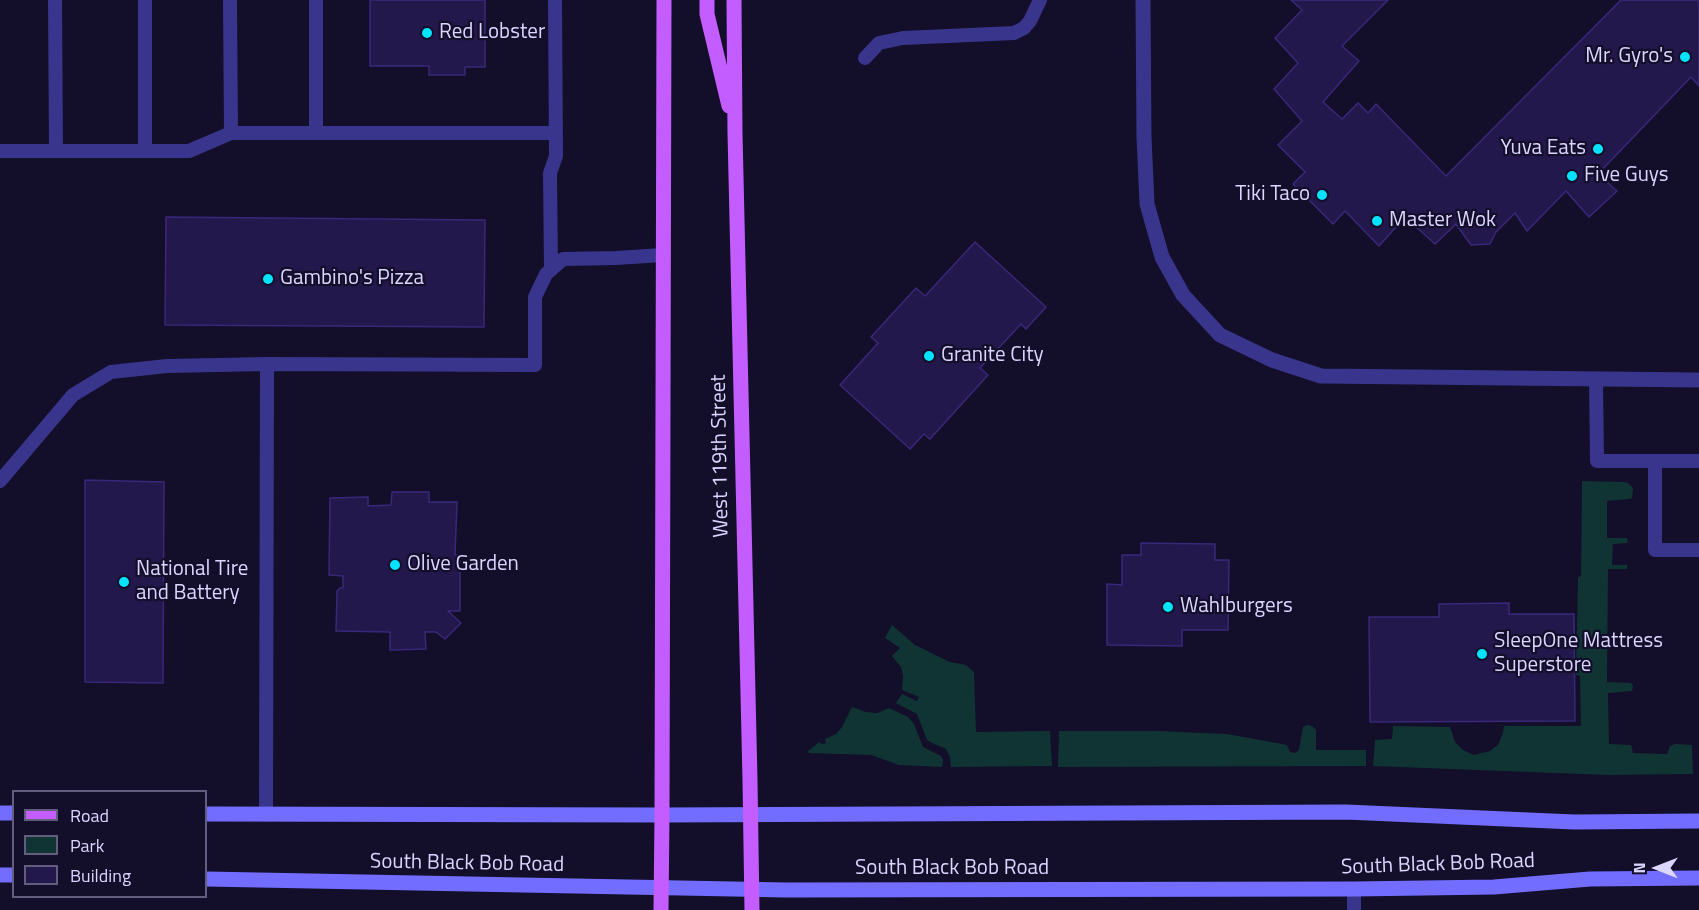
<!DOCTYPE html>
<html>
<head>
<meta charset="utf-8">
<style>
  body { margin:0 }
  #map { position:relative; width:1699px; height:910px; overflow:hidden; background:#130e29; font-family:"Titillium Web",sans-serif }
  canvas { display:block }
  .legend { position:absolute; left:12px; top:790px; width:195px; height:108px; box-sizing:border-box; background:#130e29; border:2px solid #635e7f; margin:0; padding:8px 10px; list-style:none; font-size:18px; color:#dbd6ff }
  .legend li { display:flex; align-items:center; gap:12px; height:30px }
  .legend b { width:30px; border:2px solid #635e7f }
  .north { position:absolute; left:1627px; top:838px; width:60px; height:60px; -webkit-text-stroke:4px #130e29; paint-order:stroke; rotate:270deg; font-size:16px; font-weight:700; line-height:24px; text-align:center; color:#dbd6ff }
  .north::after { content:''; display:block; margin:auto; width:21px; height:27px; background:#dbd6ff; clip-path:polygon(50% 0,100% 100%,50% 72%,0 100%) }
</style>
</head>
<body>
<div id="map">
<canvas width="1699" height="910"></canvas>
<ul class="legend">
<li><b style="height:8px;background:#c45dff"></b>Road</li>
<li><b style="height:16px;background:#103433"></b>Park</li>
<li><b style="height:16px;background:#23184c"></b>Building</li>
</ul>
<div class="north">N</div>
</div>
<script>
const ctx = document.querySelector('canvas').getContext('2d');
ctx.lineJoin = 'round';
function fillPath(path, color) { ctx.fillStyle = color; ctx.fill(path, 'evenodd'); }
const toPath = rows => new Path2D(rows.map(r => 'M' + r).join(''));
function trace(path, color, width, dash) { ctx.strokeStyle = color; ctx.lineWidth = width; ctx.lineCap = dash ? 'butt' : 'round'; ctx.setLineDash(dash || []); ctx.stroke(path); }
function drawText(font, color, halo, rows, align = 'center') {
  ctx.font = font + ' "Titillium Web",sans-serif'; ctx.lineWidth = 4.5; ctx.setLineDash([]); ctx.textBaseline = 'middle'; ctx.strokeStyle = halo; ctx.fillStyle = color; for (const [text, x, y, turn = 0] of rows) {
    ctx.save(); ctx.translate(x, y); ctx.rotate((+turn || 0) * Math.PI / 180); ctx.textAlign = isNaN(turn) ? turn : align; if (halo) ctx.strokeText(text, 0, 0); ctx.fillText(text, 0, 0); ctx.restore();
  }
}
fillPath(toPath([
  [1582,481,1624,482,1628,483,1633,488,1632,498,1629,499,1607,501,1607,538,1627,538,1628,543,1613,544,1612,565,1627,565,1627,569,1608,569,1607,682,1631,683,1633,686,1632,691,1608,693,1609,744,1631,745,1633,753,1667,754,1670,746,1675,744,1692,745,1693,774,1608,775,1373,766,1375,740,1392,739,1393,726,1450,727,1455,742,1463,750,1474,755,1490,751,1498,745,1503,733,1504,726,1581,726,1580,676,1576,675,1578,578,1581,575],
  [892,625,915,645,950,662,966,665,974,672,976,732,1050,731,1052,766,951,767,950,757,946,749,930,742,927,740,917,714,896,703,902,694,917,701,919,697,902,690,903,676,901,667,892,656,900,648,885,638],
  [852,707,866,712,877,713,889,708,908,717,914,724,923,747,941,756,943,760,942,767,899,765,871,755,809,753,808,751,819,742,822,744,826,743,825,739,836,734,842,727],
  [1307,725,1312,726,1316,730,1316,750,1366,750,1366,766,1058,767,1059,731,1156,731,1227,734,1287,745,1290,752,1295,753,1299,750,1303,727]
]), '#103433');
const building = toPath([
  [370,0,485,0,485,67,465,67,465,75,429,75,429,66,370,66,370,0],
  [1291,0,1388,0,1342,46,1359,61,1323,102,1342,119,1358,103,1368,113,1376,104,1446,176,1621,0,1699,0,1699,86,1691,77,1598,174,1617,191,1589,217,1566,191,1527,231,1515,213,1496,232,1490,244,1471,245,1456,224,1435,244,1405,217,1379,246,1345,211,1333,224,1293,184,1305,172,1278,145,1302,121,1274,89,1298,63,1275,38,1302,10,1291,0],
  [166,217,485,220,484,327,165,325,166,217],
  [975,242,1046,307,1026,329,1021,324,980,368,988,375,930,439,924,434,910,449,840,385,878,343,871,337,916,288,925,296,975,242],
  [85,480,164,482,163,683,85,682,85,480],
  [392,492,429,492,429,502,457,502,455,555,460,555,460,611,448,611,461,623,445,639,436,632,425,632,426,649,390,650,390,632,336,631,337,591,340,588,343,588,343,576,329,575,330,498,368,497,368,506,391,505,392,492],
  [1141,543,1215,544,1215,560,1229,560,1228,630,1182,630,1182,646,1107,645,1107,584,1122,585,1122,555,1141,555,1141,543],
  [1509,603,1509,614,1574,614,1575,721,1370,722,1369,617,1439,617,1439,604,1509,603]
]);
fillPath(building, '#23184c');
trace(building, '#39287a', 1.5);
trace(toPath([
  [55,0,56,151],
  [145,0,145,151],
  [230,0,231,133,556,133],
  [316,0,316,133],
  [865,58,879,43,903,38,1014,33,1024,28,1030,21,1040,0],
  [0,151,189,151,231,133],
  [551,270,550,173,556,156,555,0],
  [1596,380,1597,461,1699,461],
  [1655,461,1655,550,1699,550],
  [0,481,73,395,111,372,167,366,267,364,535,365,535,297,546,274,563,259,616,258,663,255],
  [266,814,267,364],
  [1354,889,1354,910]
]), '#39358c', 14);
trace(toPath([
  [1143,0,1144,137,1147,204,1162,257,1183,295,1220,335,1272,360,1321,376,1699,380]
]), '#39358c', 15);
trace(toPath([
  [0,813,14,813],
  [206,814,662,815,1346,812,1574,822,1699,821],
  [0,875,14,875],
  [206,879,786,890,1354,889,1494,887,1590,879,1699,878]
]), '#736dff', 15);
trace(toPath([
  [707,0,707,14,729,106],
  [734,0,735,133,750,780,752,910],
  [661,910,662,815,664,0]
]), '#c45dff', 15);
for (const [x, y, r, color] of [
  [427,33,6,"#02e3ff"],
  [1685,57,6,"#02e3ff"],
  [1598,149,6,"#02e3ff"],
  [1572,176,6,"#02e3ff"],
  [1322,195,6,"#02e3ff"],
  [1377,221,6,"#02e3ff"],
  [268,279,6,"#02e3ff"],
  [929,356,6,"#02e3ff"],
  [395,565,6,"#02e3ff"],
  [124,582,6,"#02e3ff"],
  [1168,607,6,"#02e3ff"],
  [1482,654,6,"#02e3ff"]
]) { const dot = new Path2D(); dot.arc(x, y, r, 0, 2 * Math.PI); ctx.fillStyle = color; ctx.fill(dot); trace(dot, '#130e29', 2); }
drawText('21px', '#dbd6ff', '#130e29', [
  ["Red Lobster",439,33],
  ["Mr. Gyro's",1673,57,"right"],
  ["Yuva Eats",1586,149,"right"],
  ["Five Guys",1584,176],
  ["Tiki Taco",1310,195,"right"],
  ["Master Wok",1389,221],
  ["Gambino's Pizza",280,279],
  ["Granite City",941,356],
  ["Olive Garden",407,565],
  ["National Tire",136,570],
  ["and Battery",136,594],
  ["Wahlburgers",1180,607],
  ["SleepOne Mattress",1494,642],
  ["Superstore",1494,666]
], 'left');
drawText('21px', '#dbd6ff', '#130e29', [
  ["West 119th Street",721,456,-91],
  ["South Black Bob Road",467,864,1],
  ["South Black Bob Road",1438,865,-2],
  ["South Black Bob Road",952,869]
]);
</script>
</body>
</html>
